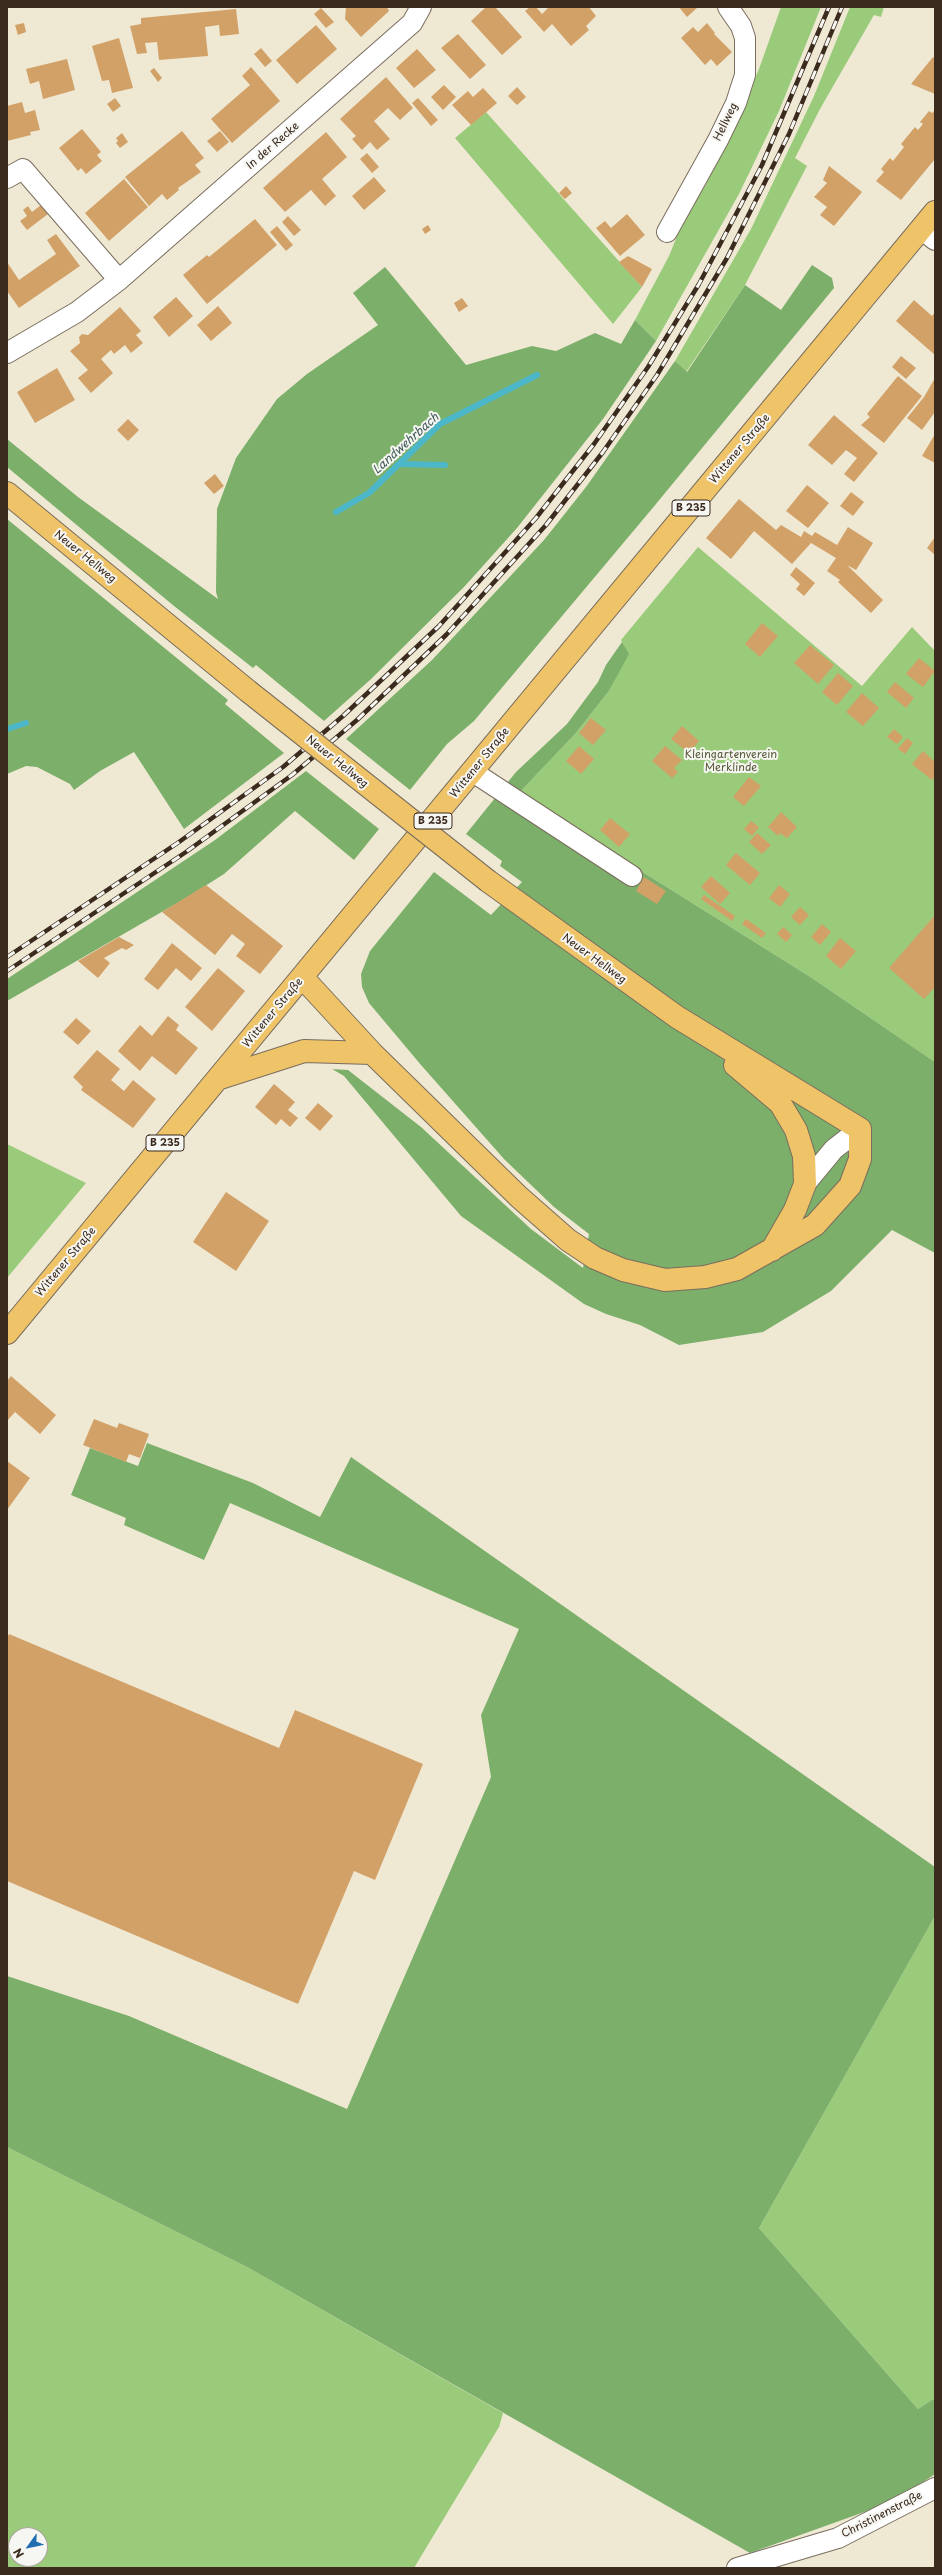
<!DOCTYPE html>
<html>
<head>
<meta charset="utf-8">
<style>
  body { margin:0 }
  #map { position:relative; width:942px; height:2575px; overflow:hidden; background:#efe9d4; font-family:"Playpen Sans",sans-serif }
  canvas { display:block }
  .frame { position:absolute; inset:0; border:8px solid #3b2a1e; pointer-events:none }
  .north { position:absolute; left:8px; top:2527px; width:40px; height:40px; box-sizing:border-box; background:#f6f6f2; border:1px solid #aba49d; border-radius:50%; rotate:237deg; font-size:11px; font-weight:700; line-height:16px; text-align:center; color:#3b2a1e }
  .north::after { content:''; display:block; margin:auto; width:14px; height:18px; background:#1f6fb2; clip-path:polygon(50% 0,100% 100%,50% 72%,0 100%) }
</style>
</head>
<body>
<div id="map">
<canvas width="942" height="2575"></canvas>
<div class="frame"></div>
<div class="north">N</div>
</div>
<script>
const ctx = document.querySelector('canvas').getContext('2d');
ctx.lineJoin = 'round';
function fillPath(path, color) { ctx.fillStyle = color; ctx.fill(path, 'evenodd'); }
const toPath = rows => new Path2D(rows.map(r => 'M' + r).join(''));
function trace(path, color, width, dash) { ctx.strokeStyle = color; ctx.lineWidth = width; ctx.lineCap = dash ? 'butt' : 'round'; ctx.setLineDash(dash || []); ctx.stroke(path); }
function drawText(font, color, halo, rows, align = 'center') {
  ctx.font = font + ' "Playpen Sans",sans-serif'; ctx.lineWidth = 4; ctx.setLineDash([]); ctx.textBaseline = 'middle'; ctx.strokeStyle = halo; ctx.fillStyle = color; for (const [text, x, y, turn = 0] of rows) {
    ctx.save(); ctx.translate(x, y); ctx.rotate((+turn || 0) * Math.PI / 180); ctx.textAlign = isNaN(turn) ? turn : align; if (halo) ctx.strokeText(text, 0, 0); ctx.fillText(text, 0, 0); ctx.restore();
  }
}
fillPath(toPath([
  [781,7,821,7,779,111,739,194,656,341,635,320,669,256,685,216,705,186,728,140,759,69],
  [850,7,884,7,881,17,874,15,820,109,795,158,807,166,745,285,686,372,675,361,751,229,814,96],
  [486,112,642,287,613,324,455,138],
  [698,547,862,686,912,627,935,651,935,1062,812,978,518,794,575,734,609,691,628,654,621,640],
  [7,1144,86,1183,7,1278],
  [935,1916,935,2398,918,2409,759,2228],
  [7,2147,247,2267,503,2413,499,2427,414,2568,7,2568],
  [16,2535,40,2535,40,2559,16,2559]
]), '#9acb7a');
fillPath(toPath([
  [812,265,832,278,834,288,651,510,474,721,447,744,410,790,346,739,432,660,544,540,586,487,675,361,687,372,745,285,781,310],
  [385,267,466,365,532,346,556,351,595,333,621,344,635,320,656,341,603,419,517,528,464,587,370,680,324,721,256,665,253,668,174,606,7,467,7,439,78,497,218,599,216,592,217,509,236,458,277,399,307,374,378,325,353,293],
  [7,519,228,700,225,704,284,753,184,829,134,752,100,771,74,790,70,784,37,767,26,766,7,774],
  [622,642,629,654,609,691,575,734,518,794,812,978,935,1062,935,1253,892,1230,831,1291,763,1332,679,1345,640,1325,606,1314,584,1304,461,1216,344,1076,332,1069,315,1068,348,1070,421,1127,531,1229,583,1268,589,1234,554,1207,504,1159,421,1065,369,1003,362,987,361,974,370,951,434,872,491,915,522,882,500,866,502,861,466,834,516,772,567,724,598,682,606,665],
  [306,771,379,829,354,860,295,811,224,874,186,898,7,1001,7,979,215,840],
  [147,1443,253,1483,320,1517,351,1457,935,1867,935,1916,759,2228,918,2409,935,2398,935,2474,895,2501,750,2553,247,2267,7,2147,7,1976,129,2016,347,2109,491,1777,481,1715,519,1629,230,1503,204,1560,124,1525,126,1518,71,1495,90,1448,138,1466]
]), '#7baf6a');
trace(toPath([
  [398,464,445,465],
  [336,512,369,493,440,424,537,375],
  [7,729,26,723]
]), '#4db7ca', 6);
fillPath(toPath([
  [346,7,387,7,389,11,361,37,345,19],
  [486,7,495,7,522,37,502,55,471,21],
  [530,7,536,7,542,14,549,7,589,7,596,16,586,26,589,30,571,46,552,24,544,32,525,11],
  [679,7,696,7,697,8,687,17],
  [321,8,334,22,326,28,314,14],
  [236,9,239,34,220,36,219,25,205,27,208,56,159,60,157,42,145,43,147,53,137,54,130,26,141,24,141,18],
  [24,23,26,32,18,35,15,25],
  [707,23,715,33,714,34,732,52,717,66,711,59,705,65,681,38,693,27,698,32],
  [316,25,337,49,297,84,276,60],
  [458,34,486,65,470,79,441,48],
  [119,38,133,88,112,93,109,80,102,81,92,46],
  [261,48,272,61,265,67,254,54],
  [417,49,436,70,414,88,396,68],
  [933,57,935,58,935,94,911,84],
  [67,59,75,90,43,99,39,81,30,84,26,69],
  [251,67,280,101,232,143,211,119,250,85,242,76],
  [154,68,162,78,158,82,150,71],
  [386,77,413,108,400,120,388,108,374,121,390,139,377,150,370,142,362,150,352,139,356,136,340,119],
  [444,85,456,97,443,110,431,97],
  [517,87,526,97,517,105,508,96],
  [483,88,497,103,471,125,452,105,468,91,473,97],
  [115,98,121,106,113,112,107,104],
  [418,98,438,120,431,126,412,103],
  [22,102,25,113,35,110,40,130,30,132,31,135,7,141,7,106],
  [935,110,935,159,901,200,876,181,884,172,881,169,890,158,893,161,897,156,904,147,901,144,915,127,918,130,923,124,920,122,929,111,932,113],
  [82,129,101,152,97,155,102,161,86,174,81,168,78,171,59,148],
  [182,131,204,158,195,165,201,172,178,188,179,190,167,200,162,194,149,206,125,177],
  [220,131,229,142,217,152,207,141],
  [326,132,347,157,322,179,336,196,325,206,311,190,285,212,263,188],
  [122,133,128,142,120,148,116,143,118,141,116,138],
  [367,153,379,167,372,173,360,159],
  [829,166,862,192,834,226,820,215,827,207,814,197,827,183,823,180],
  [374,177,386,191,364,210,352,196],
  [124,179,148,207,109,241,85,213],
  [566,186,572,193,565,199,559,193],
  [41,205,48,214,27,230,20,221,27,216,23,210,28,206,32,212],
  [627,214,645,235,620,256,596,228,605,221,611,228],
  [288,216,301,230,294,236,282,222],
  [255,219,277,245,207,304,183,275,207,255,209,257],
  [428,225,431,230,425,234,422,229],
  [277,226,293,245,286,251,270,232],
  [56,234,80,266,19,308,7,291,7,262,19,280,56,254,47,240],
  [628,256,652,269,642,287,619,262],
  [176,297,193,316,169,337,153,317],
  [462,298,468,306,459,312,454,303],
  [914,300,932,316,935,312,935,355,896,321],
  [218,306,232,323,211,341,197,325],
  [120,307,141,331,136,335,143,343,131,353,125,345,114,354,111,350,101,359,113,373,91,393,78,378,88,370,70,351,80,343,79,337,82,334,88,335],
  [901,356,916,368,906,379,892,367],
  [57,368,75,400,35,423,17,392],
  [898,376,922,396,884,443,861,425,870,417,867,414],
  [935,378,935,412,922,430,907,418,924,397],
  [834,415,878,453,854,482,844,474,857,458,846,450,832,465,808,445],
  [128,419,139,430,128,441,117,430],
  [935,434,935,463,922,456],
  [215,474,224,486,214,494,204,483],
  [807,485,829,503,808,528,786,511],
  [851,492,864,502,853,516,840,506],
  [739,499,776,530,781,525,801,537,804,531,812,536,815,532,837,545,848,527,873,543,856,570,847,565,883,600,871,613,838,582,840,580,827,571,836,558,811,543,792,564,754,531,731,559,706,538],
  [935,537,935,555,927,548],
  [796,567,815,583,804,596,796,589,800,584,790,575],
  [762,623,778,636,760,657,745,644],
  [810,645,834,665,818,684,794,663],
  [919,658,935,671,923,687,906,674],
  [838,673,853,686,837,705,822,692],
  [895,682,914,698,906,708,887,692],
  [862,693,879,708,863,726,846,712],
  [591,718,606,730,593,745,579,733],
  [682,726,699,741,689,753,671,739],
  [894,729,903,737,897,744,887,737],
  [907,738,913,743,905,754,898,749],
  [579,746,594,759,581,774,566,761],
  [665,746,682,760,674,768,678,772,672,778,652,761],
  [923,751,935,762,935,776,932,780,912,764],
  [749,777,761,786,744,806,733,797],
  [781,812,797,827,787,838,780,833,778,836,768,827],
  [610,818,630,834,619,847,600,830],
  [751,821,759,827,752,836,744,829],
  [757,833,771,845,762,854,749,842],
  [736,853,760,873,750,885,726,865],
  [711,876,730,893,720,904,701,887],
  [644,877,666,891,657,904,636,891],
  [206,885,283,946,260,974,236,956,245,944,232,934,215,955,162,912],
  [779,885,790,894,780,907,769,898],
  [704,895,735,916,732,921,701,899],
  [800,907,809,915,800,925,791,917],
  [935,915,935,987,924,999,889,968],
  [746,919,766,933,762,938,742,924],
  [822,924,831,932,820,945,811,937],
  [783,927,792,935,786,942,777,934],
  [119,937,134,945,126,950,122,948,104,958,110,963,98,978,78,961],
  [840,938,856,951,841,969,826,956],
  [172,943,202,968,191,981,176,968,158,990,144,979],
  [218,968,245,991,212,1031,185,1007],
  [168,1016,179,1025,176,1030,198,1048,176,1075,152,1056,140,1071,118,1051,140,1025,152,1036],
  [76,1018,91,1031,78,1045,63,1032],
  [97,1050,120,1069,111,1080,124,1091,133,1080,156,1099,133,1128,81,1090,83,1087,73,1077],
  [274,1084,295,1102,288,1110,298,1118,290,1127,281,1119,276,1125,255,1107],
  [318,1103,333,1116,320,1131,305,1118],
  [226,1192,269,1221,236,1271,193,1242],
  [11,1376,56,1415,40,1434,15,1412,7,1421,7,1381],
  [94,1419,117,1428,119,1423,149,1434,140,1458,129,1454,126,1462,83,1445],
  [7,1461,30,1478,7,1510],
  [9,1634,279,1748,295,1710,423,1764,375,1880,354,1871,298,2004,7,1881,7,1639]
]), '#d2a168');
const minor = toPath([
  [7,178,23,169,119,280],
  [921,229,935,240],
  [667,232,718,140,736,103,745,75,745,38,741,26,728,7],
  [7,353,77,312,119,280,412,23,421,7],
  [473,772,632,876],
  [805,1184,834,1149,860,1129],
  [737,2568,838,2538,935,2488]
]);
const major = toPath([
  [7,493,248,691],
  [303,978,372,1053,519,1197,568,1240,595,1258,623,1270,665,1280,705,1277,737,1269,815,1225,850,1186,860,1159,860,1129,677,1017,488,881],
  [735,1065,780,1103,796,1130,804,1156,805,1184,795,1210,772,1250],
  [220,1078,304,1051,372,1053],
  [7,1333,935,212]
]);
trace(minor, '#7a6d5e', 22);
trace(major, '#7a6d5e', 24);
trace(minor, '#fff', 20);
trace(major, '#efc469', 22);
const rail = toPath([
  [7,957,179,842,283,767,343,716,439,626,536,518,594,444,648,367,699,284,762,165,829,7],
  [7,971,186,852,292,775,357,720,446,635,546,525,603,452,657,375,727,258,789,134,842,7]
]);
trace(rail, '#3b2a1e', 4.5);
trace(rail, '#f6f6f2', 3, [9]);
const majorBridge = toPath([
  [248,691,488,881]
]);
trace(majorBridge, '#7a6d5e', 24, []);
trace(majorBridge, '#efc469', 22);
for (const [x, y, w] of [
  [691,508,38],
  [433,821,38],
  [165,1143,38]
]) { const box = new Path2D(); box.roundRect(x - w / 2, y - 8, w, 16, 3); ctx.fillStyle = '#f6f6f2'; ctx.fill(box); trace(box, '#3b2a1e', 1); }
drawText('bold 10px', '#3b2a1e', null, [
  ["B 235",691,508],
  ["B 235",433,821],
  ["B 235",165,1143]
]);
drawText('11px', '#3b2a1e', '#f6f6f2', [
  ["Hellweg",726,122,-64],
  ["In der Recke",273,146,-41],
  ["Wittener Straße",740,449,-50],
  ["Neuer Hellweg",85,557,39],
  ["Neuer Hellweg",337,762,39],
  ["Wittener Straße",480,763,-51],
  ["Neuer Hellweg",594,959,36],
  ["Wittener Straße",273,1013,-50],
  ["Wittener Straße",66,1262,-50],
  ["Christinenstraße",882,2515,-27]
]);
drawText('11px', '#585a3a', '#f6f6f2', [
  ["Kleingartenverein",731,755],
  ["Merklinde",731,768]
]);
drawText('italic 12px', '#415b5a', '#f6f6f2', [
  ["Landwehrbach",406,444,-42]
]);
</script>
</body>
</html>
